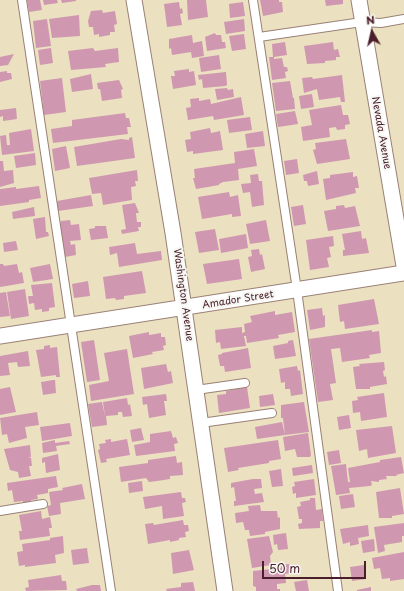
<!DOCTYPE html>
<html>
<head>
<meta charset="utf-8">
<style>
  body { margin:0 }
  #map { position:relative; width:404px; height:591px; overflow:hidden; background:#ebe0c0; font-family:"Playpen Sans",sans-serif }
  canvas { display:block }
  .north { position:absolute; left:352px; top:12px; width:40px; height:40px; -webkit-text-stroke:3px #f6f6f2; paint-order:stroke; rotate:352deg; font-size:11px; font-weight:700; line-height:16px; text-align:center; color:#4a1f2b }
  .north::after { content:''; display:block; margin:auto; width:14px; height:18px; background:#4a1f2b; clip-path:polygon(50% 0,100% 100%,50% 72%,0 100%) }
  .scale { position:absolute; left:262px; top:561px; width:104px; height:18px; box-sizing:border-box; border:2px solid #4a1f2b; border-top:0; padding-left:5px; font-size:12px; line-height:14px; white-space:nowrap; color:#4a1f2b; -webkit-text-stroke:3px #f6f6f2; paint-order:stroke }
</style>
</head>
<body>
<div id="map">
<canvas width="404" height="591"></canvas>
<div class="north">N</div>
<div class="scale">50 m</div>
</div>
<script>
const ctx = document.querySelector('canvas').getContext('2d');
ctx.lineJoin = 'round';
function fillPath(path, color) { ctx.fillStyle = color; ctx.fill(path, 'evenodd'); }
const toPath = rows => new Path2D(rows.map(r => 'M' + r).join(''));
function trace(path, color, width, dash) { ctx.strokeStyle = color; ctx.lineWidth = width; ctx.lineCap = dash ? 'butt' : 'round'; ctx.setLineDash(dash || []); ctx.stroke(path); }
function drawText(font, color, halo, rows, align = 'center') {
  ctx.font = font + ' "Playpen Sans",sans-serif'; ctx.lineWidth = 4; ctx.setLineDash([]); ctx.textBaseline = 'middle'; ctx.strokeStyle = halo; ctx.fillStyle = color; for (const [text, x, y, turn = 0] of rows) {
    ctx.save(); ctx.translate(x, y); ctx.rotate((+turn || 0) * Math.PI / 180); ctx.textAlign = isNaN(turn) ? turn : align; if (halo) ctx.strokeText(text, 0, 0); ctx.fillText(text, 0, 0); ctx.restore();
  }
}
fillPath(toPath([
  [27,0,40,0,42,10,29,12],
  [43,0,57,0,58,3,44,5],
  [61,0,76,0,76,1,62,3],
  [187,0,206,0,208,17,188,20],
  [260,0,279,0,279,2,282,2,283,12,263,16],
  [325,0,343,0,343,4,326,6],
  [179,2,180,9,182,8,183,13,180,14,182,25,167,27,164,4],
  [243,2,245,16,230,18,229,4],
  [102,10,103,13,115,11,117,24,114,25,115,32,110,32,110,35,99,37,99,34,94,35,93,27,89,27,88,21,91,11],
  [79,15,80,36,52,38,49,19],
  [47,19,51,46,36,48,33,21],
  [244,19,245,31,226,34,224,22],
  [215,33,216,35,221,35,222,42,225,42,226,48,207,51,205,37],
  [244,34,246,49,232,51,229,36],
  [192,35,193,43,202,41,204,56,192,58,191,52,172,55,171,48,169,49,169,39],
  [285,42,287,55,274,57,274,59,282,58,284,67,287,67,288,71,285,72,286,78,272,80,269,57,273,57,272,44],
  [333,42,334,50,338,49,340,57,336,57,336,60,325,61,325,63,307,64,304,46],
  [51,48,53,63,40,65,38,50],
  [93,48,95,51,118,48,119,62,105,64,106,67,71,70,68,51],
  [14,54,8,65,0,66,0,57],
  [219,55,221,69,201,72,199,58],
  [189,69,189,72,194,71,196,85,173,89,171,76,175,76,174,71],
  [7,71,7,73,11,73,12,79,0,82,0,72],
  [226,72,227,85,225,86,203,88,202,79,199,80,198,75],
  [91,74,93,89,72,92,70,79],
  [342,75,345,102,341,102,340,97,319,100,317,89,304,93,302,78,312,77,313,79],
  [62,78,66,112,44,115,40,81],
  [119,80,123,89,121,90,122,98,102,101,100,89,98,89,97,83],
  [290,81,293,98,294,98,295,109,276,111,272,83],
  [227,88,228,90,233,89,234,97,217,100,215,89],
  [312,94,314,107,301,109,299,96],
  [241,97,244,115,214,120,213,116,188,120,186,108,191,107,190,99,199,98,199,101,210,99,211,104],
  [341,105,343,115,348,115,350,124,345,125,345,129,337,130,336,127,329,128,330,137,303,141,301,127,312,125,309,110],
  [16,108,17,119,3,121,3,116,0,117,0,110],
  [295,111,298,124,278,127,276,114],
  [125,113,126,118,129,118,131,127,127,127,128,134,53,143,51,129,72,126,72,120],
  [250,117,252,130,229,133,227,120],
  [210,128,211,133,220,131,223,150,193,154,193,151,187,152,185,140,191,139,190,132],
  [31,129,34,151,2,155,0,136,6,135,7,145,10,145,9,133],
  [263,131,265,146,247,148,245,134],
  [132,137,135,158,77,166,74,147,121,139,129,140,129,138],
  [346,139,350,159,317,164,313,150,316,149,315,143],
  [66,146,70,168,55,171,52,149],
  [254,149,257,166,238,169,239,180,223,182,219,184,219,185,196,189,193,178,195,178,194,169,235,163,234,152],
  [35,153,36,165,16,168,14,156],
  [297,159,299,173,286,175,284,161],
  [0,161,3,161,4,171,13,170,14,183,0,187],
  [137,170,138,181,135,181,136,186,131,187,132,200,103,205,101,193,92,194,89,178],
  [317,171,319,184,308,186,307,181,304,181,303,175],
  [353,172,353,177,357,176,359,188,355,188,356,193,326,200,323,179,330,178,330,175],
  [258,174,259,181,262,181,264,205,252,207,250,192,243,193,241,184,251,183,250,175],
  [39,186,41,198,29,200,29,202,0,206,0,189,16,187,16,189],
  [229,192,230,197,238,195,241,216,232,217,232,214,202,219,198,197],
  [91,195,93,206,58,211,57,201],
  [135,203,139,213,136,213,137,222,141,222,141,227,138,227,139,231,122,234,121,230,126,229,122,205],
  [303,205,306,224,294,226,291,207],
  [344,205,345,208,355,206,360,226,328,231,324,211,336,209,336,206],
  [34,207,35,216,13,219,12,212],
  [45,217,46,232,48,232,49,236,36,239,33,219],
  [70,220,71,225,79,224,81,240,70,241,71,245,75,244,76,255,65,257,60,224,61,221],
  [266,220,270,241,250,244,246,224],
  [95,226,106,226,108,238,91,240,89,229,95,228],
  [215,229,219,250,199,253,195,232],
  [361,231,362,239,366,238,369,253,343,256,343,250,345,250,342,234],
  [246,234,248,248,221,253,219,239],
  [333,236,334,246,329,247,331,257,327,258,329,267,310,270,306,240],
  [16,241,18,250,4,252,3,243],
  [135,243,137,254,161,251,162,260,119,267,117,253,110,255,109,247],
  [259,249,260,255,262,254,265,269,251,272,248,257,252,256,251,250],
  [239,259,242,279,207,284,203,264],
  [0,264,3,264,4,266,17,264,19,273,22,272,24,283,0,287],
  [50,264,53,279,33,282,30,268],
  [142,271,146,293,124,296,124,299,116,300,115,298,106,299,103,277],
  [88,281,90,296,74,298,72,284],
  [52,283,55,307,49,308,49,311,42,312,42,309,35,310,34,303,29,304,28,296,33,296,31,285],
  [25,289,29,316,11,319,7,292],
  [6,292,10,316,0,317,0,293],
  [374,299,379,324,345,329,344,321,340,322,338,305],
  [322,308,323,316,325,315,325,327,310,330,307,310],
  [275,311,275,315,292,312,295,332,278,335,279,338,247,343,246,336,244,336,246,346,221,349,220,342,216,343,215,330,242,327,242,333,245,332,244,324,252,322,250,316],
  [372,330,372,332,379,331,381,353,369,355,370,358,342,362,340,348,331,349,336,383,330,384,333,400,318,402,309,339],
  [149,332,149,335,161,333,161,337,165,337,166,345,163,346,164,350,152,352,153,354,133,358,129,336],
  [94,340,100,380,87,382,81,342],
  [293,340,296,356,275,359,273,346,288,343,288,341],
  [50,345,50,348,57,347,60,377,56,377,56,375,41,377,36,350,44,349,44,346],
  [248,348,251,368,225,372,224,366,220,366,218,355,222,354,222,353],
  [127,349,134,394,91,401,89,385,109,381,104,353],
  [28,351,30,366,18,367,17,362,8,363,10,375,0,376,0,356],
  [384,362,385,370,383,371,384,377,386,376,387,384,370,387,370,389,356,389,353,367,360,366,359,364],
  [166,364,168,372,171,371,173,383,144,389,141,368],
  [297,366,298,371,300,370,303,394,291,396,290,389,285,389,285,382,281,383,279,369],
  [53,380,55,380,56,393,43,395,41,382],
  [10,387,16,412,0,415,0,389],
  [247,387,250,408,219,413,217,395,226,394,226,391],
  [384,393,387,417,361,421,360,412,353,413,352,401,358,400,357,397],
  [166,394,167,401,164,401,166,415,149,418,147,404,143,405,142,397],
  [273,394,275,405,260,407,259,396],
  [127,398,128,405,130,404,132,416,123,417,122,412,118,412,118,415,106,416,107,425,92,427,88,404,102,402,105,416,103,402],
  [304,402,309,432,285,435,283,418,281,418,281,405],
  [37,412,39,425,25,427,27,438,9,443,7,434,2,435,0,418],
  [349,415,351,428,339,430,337,417],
  [282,422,285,435,257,439,255,427],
  [70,423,72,436,42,441,40,427],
  [392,426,396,453,368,458,367,449,359,451,356,430],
  [141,428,144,440,132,442,130,430],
  [171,431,173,438,176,437,178,443,174,444,175,451,136,456,134,445,150,442,150,434],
  [308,433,311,455,310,457,297,457,295,449,285,451,283,437],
  [111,439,111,442,127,439,130,455,106,459,107,462,101,463,98,450,100,449,99,444,106,443,105,440],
  [55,440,55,443,69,441,70,444,56,446,57,451,43,453,42,443],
  [278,440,281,459,269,461,269,463,238,468,239,470,228,472,224,448],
  [30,445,31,457,28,458,31,458,32,466,29,466,31,476,19,478,18,472,10,470,4,449],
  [339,450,341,463,329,465,327,452],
  [58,454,60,470,46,473,45,462,42,463,42,458],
  [176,456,177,463,182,462,183,475,170,476,170,479,157,481,149,482,146,478,121,482,119,467,148,463,148,460],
  [401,457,404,473,396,475,397,476,386,476,387,479,379,480,379,482,371,481,372,485,370,486,349,488,350,493,336,495,331,466,346,464,348,482,350,482,348,468,380,462,380,460],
  [312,465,313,473,293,476,292,468],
  [281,469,283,486,272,487,269,471],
  [56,476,58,487,48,489,48,493,37,495,38,499,31,500,32,503,23,504,23,501,14,502,12,490,8,491,7,483],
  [253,479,261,479,262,488,254,489,255,494,262,493,264,502,234,506,234,501,236,501,234,487,231,488,231,483],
  [314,479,316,495,296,498,296,493,293,494,292,487,295,486,294,482],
  [142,481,143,491,129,493,128,483],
  [82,484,85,499,60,503,61,514,49,516,47,506,51,505,49,492,63,490,62,488],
  [400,488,404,514,392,516,392,518,379,518,376,492],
  [181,492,182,498,185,498,186,502,182,503,184,516,163,519,162,506,145,509,143,497],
  [353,494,355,507,341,509,339,496],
  [310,498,315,498,316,510,322,509,323,521,320,521,320,528,299,529,298,524,302,523,302,519,299,519,297,507,301,506,300,502,310,500],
  [260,505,261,511,277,511,278,518,280,517,280,529,265,532,265,534,250,536,249,530,245,530,243,522,236,523,235,513,249,511,248,506],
  [41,511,42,519,50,517,52,528,49,528,50,536,20,540,19,531,22,531,19,515],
  [183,520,184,525,188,525,189,531,185,532,186,537,179,538,179,540,170,542,170,540,148,544,145,524,153,523,154,525],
  [404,523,404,536,402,536,402,542,384,545,385,551,378,553,374,527],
  [368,525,369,536,358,538,359,544,350,546,350,542,343,544,340,529],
  [286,533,288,549,278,550,277,544,274,545,273,535],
  [63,536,64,553,55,555,56,563,25,567,25,565,19,566,17,552,23,551,22,544,50,540,50,538],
  [269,536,273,552,270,556,271,565,252,568,247,539],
  [374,539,375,551,363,553,361,541],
  [87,548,89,563,73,565,71,550],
  [189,550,194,570,173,574,171,553],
  [404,552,404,579,390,581,390,578,382,579,380,568,374,569,372,558],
  [289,564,291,573,285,574,286,583,277,584,277,589,280,589,280,591,256,591,256,587,253,586,253,571,281,568,281,565],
  [364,565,366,579,352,581,350,567],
  [61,575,62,581,66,581,67,590,26,591,25,588,29,587,28,580],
  [307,580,309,591,296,591,294,582],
  [193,582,195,591,167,591,166,589,181,587,181,583],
  [92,585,100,585,101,591,77,591,76,589],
  [371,587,371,591,357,591,357,590]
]), '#cf98b0');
const service = toPath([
  [22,0,111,591],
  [253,0,297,290,338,591],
  [259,37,362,22,381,23,404,19],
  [196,390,245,383],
  [201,423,272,413],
  [0,511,43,504]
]);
const minor = toPath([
  [134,0,173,233,225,591],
  [359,0,404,266],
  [0,336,404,273]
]);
trace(service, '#9a8076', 10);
trace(minor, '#9a8076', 17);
trace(service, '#fff', 8);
trace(minor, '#fff', 15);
drawText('10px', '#4a1f2b', '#f6f6f2', [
  ["Nevada Avenue",381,133,80],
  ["Washington Avenue",183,295,82],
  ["Amador Street",238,300,-9]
]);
</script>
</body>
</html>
